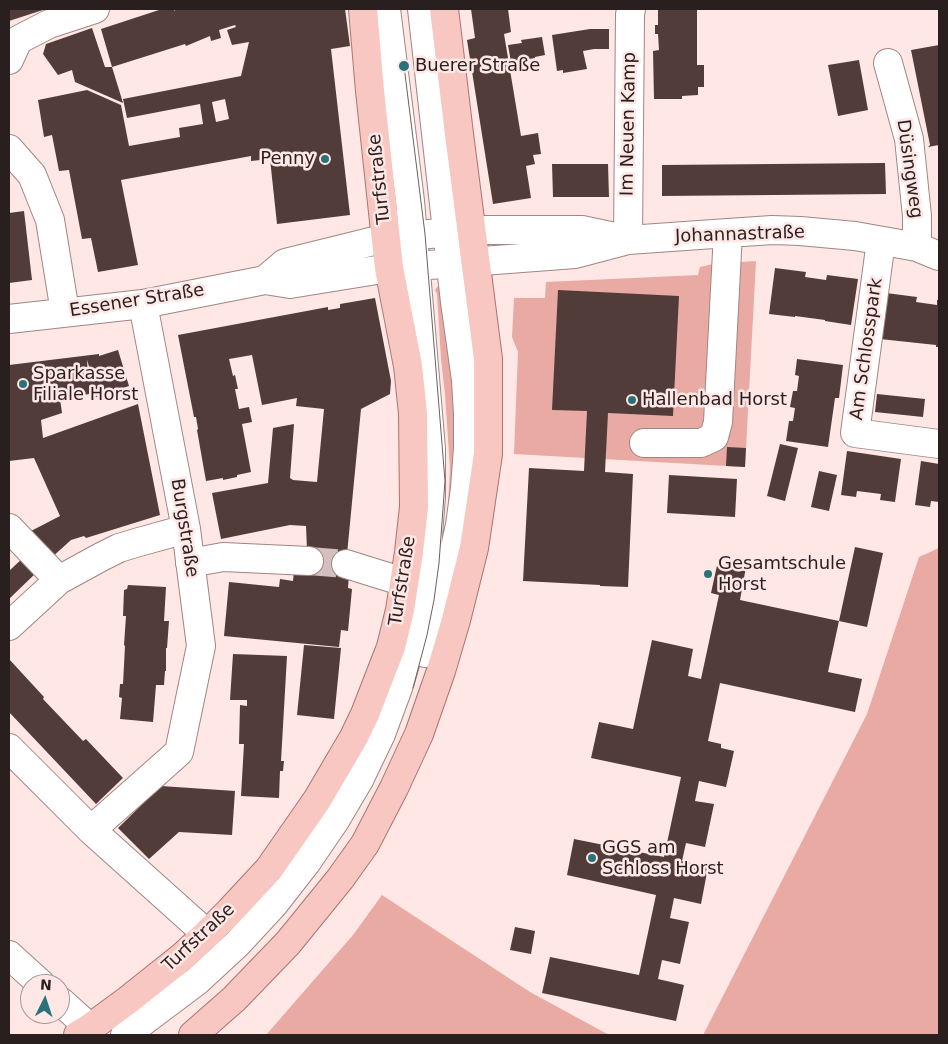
<!DOCTYPE html>
<html>
<head>
<meta charset="utf-8">
<style>
  body { margin:0 }
  #map { position:relative; width:948px; height:1044px; overflow:hidden; background:#fee7e4; font-family:"DejaVu Sans",sans-serif }
  canvas { display:block }
  .frame { position:absolute; inset:0; border:10px solid #291f1e; pointer-events:none }
  .north { position:absolute; left:20px; top:974px; width:50px; height:50px; box-sizing:border-box; background:#fee7e4; border:1px solid #a99795; border-radius:50%; rotate:4deg; font-size:14px; font-weight:700; line-height:20px; text-align:center; color:#291f1e }
  .north::after { content:''; display:block; margin:auto; width:18px; height:22px; background:#29727b; clip-path:polygon(50% 0,100% 100%,50% 72%,0 100%) }
</style>
</head>
<body>
<div id="map">
<canvas width="948" height="1044"></canvas>
<div class="frame"></div>
<div class="north">N</div>
</div>
<script>
const ctx = document.querySelector('canvas').getContext('2d');
ctx.lineJoin = 'round';
function fillPath(path, color) { ctx.fillStyle = color; ctx.fill(path, 'evenodd'); }
const toPath = rows => new Path2D(rows.map(r => 'M' + r).join(''));
function trace(path, color, width, dash) { ctx.strokeStyle = color; ctx.lineWidth = width; ctx.lineCap = dash ? 'butt' : 'round'; ctx.setLineDash(dash || []); ctx.stroke(path); }
function drawText(font, color, halo, rows, align = 'center') {
  ctx.font = font + ' "DejaVu Sans",sans-serif'; ctx.lineWidth = 5; ctx.setLineDash([]); ctx.textBaseline = 'middle'; ctx.strokeStyle = halo; ctx.fillStyle = color; for (const [text, x, y, turn = 0] of rows) {
    ctx.save(); ctx.translate(x, y); ctx.rotate((+turn || 0) * Math.PI / 180); ctx.textAlign = isNaN(turn) ? turn : align; if (halo) ctx.strokeText(text, 0, 0); ctx.fillText(text, 0, 0); ctx.restore();
  }
}
fillPath(toPath([
  [756,261,745,467,514,454,518,352,512,337,514,298,545,298,546,282,698,275,700,267,713,264],
  [441,284,462,443,447,525,450,469,445,394,441,359,437,294,435,290,437,287],
  [939,548,939,1035,703,1035,867,714,919,557],
  [382,895,530,992,609,1035,266,1035,353,935]
]), '#e9aaa3');
fillPath(toPath([
  [9,9,46,9,9,21],
  [162,9,174,9,174,11,176,9,345,9,350,46,331,49,350,215,277,224,270,159,251,161,251,156,121,180,138,265,98,272,91,238,82,239,69,170,59,171,52,135,44,137,38,100,87,90,121,105,129,146,180,137,179,128,203,124,200,104,127,118,123,99,241,76,249,42,232,45,227,30,236,27,235,25,219,30,221,38,211,41,210,36,186,46,185,44,112,67,101,29],
  [225,99,229,119,216,122,212,102],
  [471,9,508,9,511,32,504,34,521,136,538,133,541,154,533,155,535,164,526,166,531,198,493,204,467,40,475,38],
  [658,9,697,9,697,65,704,65,704,87,698,87,698,95,682,96,682,99,654,99,653,51,659,50,658,34,655,34,655,25,658,25],
  [92,28,105,67,112,67,123,103,75,82,72,70,58,75,43,54,46,44],
  [590,29,609,29,609,49,594,49,583,51,587,69,563,73,563,70,557,71,552,35],
  [542,37,545,55,535,57,535,58,511,62,508,45,522,43,521,40],
  [939,45,939,145,928,147,930,145,911,50],
  [859,60,868,110,838,116,828,65],
  [885,163,886,194,662,196,662,165],
  [552,164,608,164,609,197,553,197],
  [24,211,32,280,9,283,9,213],
  [775,268,806,272,805,277,826,280,827,275,858,279,851,325,825,321,825,320,795,316,795,317,769,314],
  [558,290,679,296,673,416,608,413,605,472,633,474,628,587,600,586,600,585,523,581,529,468,584,471,587,411,552,410],
  [886,293,917,297,916,302,937,305,937,300,939,300,939,347,936,347,936,345,880,339],
  [375,298,391,381,390,394,361,409,345,575,349,575,348,588,352,589,348,631,341,630,339,647,224,636,229,582,279,587,280,579,293,581,294,570,307,550,306,526,290,525,221,539,212,493,268,483,273,428,294,424,290,478,293,480,317,482,324,409,296,406,297,398,262,405,252,355,229,359,233,376,235,375,238,389,235,389,239,409,249,407,252,422,242,424,251,472,237,475,237,477,223,480,223,478,206,481,197,430,198,429,196,417,194,417,178,335,328,307,328,310,340,308,340,304],
  [118,350,129,386,90,399,89,394,60,399,62,413,41,420,43,438,138,404,160,515,86,538,84,536,71,540,50,559,31,531,60,516,34,458,9,461,9,365,99,354,99,356],
  [87,360,92,376,88,377],
  [797,359,843,365,839,398,835,398,828,447,786,441,789,421,793,421,795,408,790,407,793,391,797,391,799,376,795,375],
  [877,394,925,399,923,417,875,412],
  [780,444,798,448,785,501,767,496],
  [727,447,746,448,745,467,726,466],
  [847,451,901,459,895,502,880,500,881,494,857,491,856,497,841,495],
  [921,461,939,464,939,502,931,501,930,507,915,505],
  [819,471,837,475,829,511,811,507],
  [669,475,737,479,735,517,667,513],
  [855,547,883,553,867,627,839,621],
  [25,556,38,571,9,599,9,571],
  [718,561,746,567,740,600,839,621,828,672,862,679,855,712,720,683,708,741,721,744,721,748,734,751,726,787,699,781,695,801,714,804,705,847,686,843,682,861,708,867,701,904,674,898,670,918,689,922,680,964,662,960,658,979,684,985,676,1021,542,993,550,957,639,975,656,895,567,875,574,839,664,857,681,777,591,758,599,722,633,729,652,640,693,649,688,676,701,679,719,595,711,593],
  [128,585,166,587,164,621,169,621,167,648,166,648,166,671,165,671,164,685,156,685,153,722,120,719,122,698,119,697,120,684,123,684,125,646,124,645,126,616,123,616,124,590,127,589],
  [304,645,341,648,334,719,297,715],
  [233,654,287,656,281,761,284,761,283,771,280,771,279,798,241,796,244,744,239,744,240,705,247,706,247,700,230,700],
  [9,659,44,697,43,699,83,741,86,739,123,778,96,804,9,712],
  [161,786,235,791,232,835,179,832,149,859,118,828],
  [515,927,535,931,531,954,510,950]
]), '#523c39');
trace(toPath([
  [309,561,346,564]
]), '#d3bfbc', 28, [28, 14]);
const minor = toPath([
  [422,9,455,302,466,380,468,414,468,448,465,488,460,525,447,584,425,653],
  [9,60,18,40,49,24,95,9],
  [888,63,909,139,917,216,917,247],
  [9,149,32,175,50,220,65,312],
  [628,240,630,15,631,9],
  [881,241,855,433,939,444],
  [265,280,285,263,386,238,472,230,582,230,624,239],
  [9,319,143,304,265,280,290,284,389,268,575,254,628,240,728,233,772,230,800,231,855,236,917,247,939,256],
  [644,443,701,443,714,437,718,422,728,233],
  [9,528,59,580],
  [190,563,223,557,309,561],
  [346,564,404,582],
  [9,626,59,580,101,557,119,548,139,542,186,529],
  [9,748,91,830,207,934],
  [91,830,179,752,201,646,186,529,143,304],
  [9,955,41,984],
  [60,1001,90,1028],
  [125,1035,197,981,237,944,274,904,306,863,336,819,359,780,381,734,398,688,411,644,425,576,431,496,431,449,410,201,386,9]
]);
const major = toPath([
  [78,1035,90,1028,128,1000,182,957,207,934,230,911,269,869,317,800,354,737,365,714,391,647,400,610,409,552,414,507,413,413,408,366,389,268,370,91,363,9],
  [193,1035,234,999,288,943,340,879,365,844,394,788,419,734,441,671,456,620,474,548,488,454,488,359,459,134,444,9]
]);
trace(minor, '#a08683', 30);
trace(major, '#ac746f', 30);
trace(minor, '#fff', 28);
trace(major, '#f8c7c2', 28);
trace(toPath([
  [404,66,425,234,445,481,439,563,434,600,427,635,413,688]
]), '#6e5f5e', 1);
for (const [x, y, r, color] of [
  [404,66,6,"#29727b"],
  [325,159,5,"#29727b"],
  [23,384,5,"#29727b"],
  [632,400,5,"#29727b"],
  [708,574,5,"#29727b"],
  [592,858,5,"#29727b"]
]) { const dot = new Path2D(); dot.arc(x, y, r, 0, 2 * Math.PI); ctx.fillStyle = color; ctx.fill(dot); trace(dot, '#fee7e4', 2); }
drawText('18px', '#291f1e', '#fee7e4', [
  ["Buerer Straße",415,66],
  ["Penny",315,159,"right"],
  ["Sparkasse",33,374],
  ["Filiale Horst",33,395],
  ["Hallenbad Horst",642,400],
  ["Gesamtschule",718,564],
  ["Horst",718,585],
  ["GGS am",602,848],
  ["Schloss Horst",602,869]
], 'left');
drawText('18px', '#291f1e', '#fee7e4', [
  ["Im Neuen Kamp",629,124,-89],
  ["Düsingweg",909,169,82],
  ["Turfstraße",380,179,-96],
  ["Johannastraße",740,235,-2],
  ["Essener Straße",137,301,-9],
  ["Am Schlosspark",867,349,-82],
  ["Burgstraße",184,528,81],
  ["Turfstraße",403,581,-81],
  ["Turfstraße",199,938,-43]
]);
</script>
</body>
</html>
